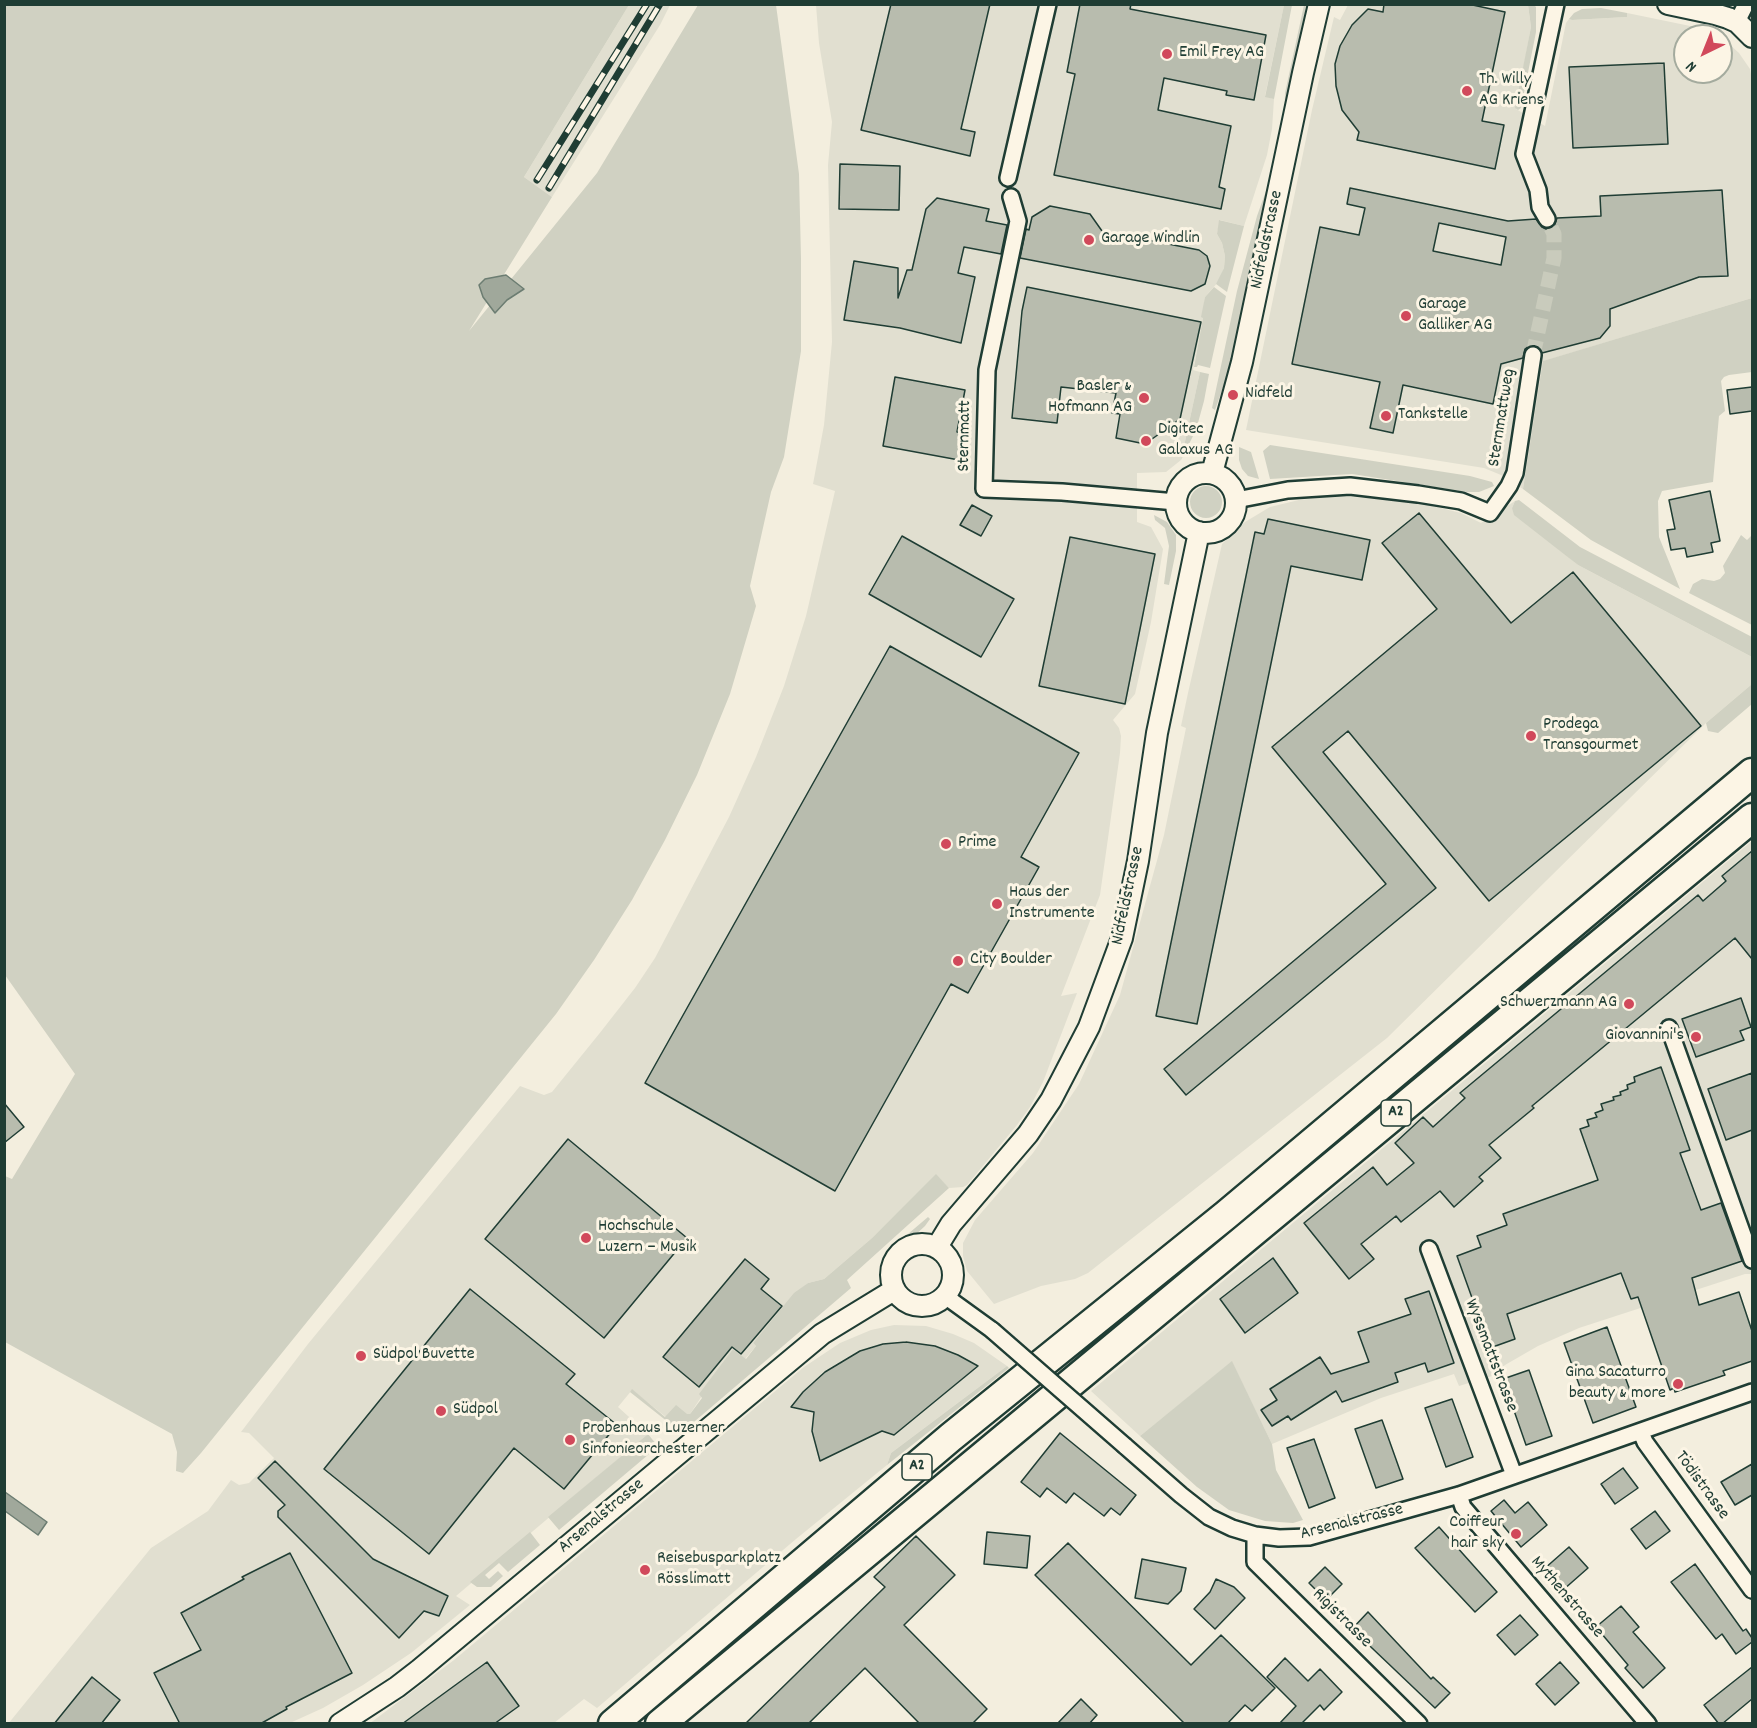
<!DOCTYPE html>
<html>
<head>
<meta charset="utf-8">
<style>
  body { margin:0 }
  #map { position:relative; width:1757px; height:1728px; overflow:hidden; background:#f3eede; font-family:Dekko,sans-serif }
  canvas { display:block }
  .frame { position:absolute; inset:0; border:6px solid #1f3d34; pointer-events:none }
  .north { position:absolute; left:1673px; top:24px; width:60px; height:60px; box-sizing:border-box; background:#fcf5e5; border:2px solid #a4ab9e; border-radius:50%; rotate:223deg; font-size:16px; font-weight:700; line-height:24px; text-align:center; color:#1f3d34 }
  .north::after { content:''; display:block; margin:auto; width:21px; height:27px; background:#d1495b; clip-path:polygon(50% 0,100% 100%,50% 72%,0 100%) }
</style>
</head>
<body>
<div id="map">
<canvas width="1757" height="1728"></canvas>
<div class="frame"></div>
<div class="north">N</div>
</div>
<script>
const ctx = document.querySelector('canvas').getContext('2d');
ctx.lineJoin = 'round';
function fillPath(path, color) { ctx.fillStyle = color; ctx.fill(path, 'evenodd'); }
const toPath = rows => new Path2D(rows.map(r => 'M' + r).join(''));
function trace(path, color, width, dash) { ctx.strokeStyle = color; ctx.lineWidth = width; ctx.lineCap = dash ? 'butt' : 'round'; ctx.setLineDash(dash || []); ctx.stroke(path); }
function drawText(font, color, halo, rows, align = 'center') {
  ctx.font = font + ' Dekko,sans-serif'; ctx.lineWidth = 6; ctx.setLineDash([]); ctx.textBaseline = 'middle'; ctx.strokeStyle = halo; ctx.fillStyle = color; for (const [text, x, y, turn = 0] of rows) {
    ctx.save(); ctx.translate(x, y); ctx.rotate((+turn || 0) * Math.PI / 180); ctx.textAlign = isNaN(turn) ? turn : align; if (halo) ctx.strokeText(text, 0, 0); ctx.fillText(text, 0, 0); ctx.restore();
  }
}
fillPath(toPath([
  [629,5,670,5,660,25,552,197,524,177],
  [816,5,1284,5,1265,96,1274,99,1272,129,1267,155,1244,226,1220,220,1217,234,1222,243,1225,256,1224,268,1219,281,1205,297,1203,318,1193,370,1200,372,1181,460,1166,472,1137,473,1137,522,1151,527,1163,549,1151,622,1135,694,1113,720,1119,728,1121,736,1120,753,1100,895,1061,996,1077,993,1043,1082,1030,1107,1017,1125,967,1185,963,1187,949,1188,936,1175,872,1238,824,1279,808,1283,795,1294,753,1343,756,1346,745,1359,733,1349,690,1414,666,1417,632,1390,618,1407,648,1434,456,1596,470,1605,411,1653,363,1685,323,1708,290,1723,8,1724,151,1548,208,1511,231,1480,239,1485,249,1483,274,1458,249,1433,241,1432,308,1344,520,1086,544,1095,552,1092,599,1034,635,988,655,958,729,817,756,757,784,686,806,616,835,491,813,484,824,425,832,342,828,165,832,122,819,43],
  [1348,5,1528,5,1531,27,1516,109,1545,126,1566,23,1569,19,1572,20,1627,17,1627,13,1700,28,1720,36,1685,36,1685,72,1721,72,1721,37,1739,53,1750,69,1752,79,1752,298,1544,361,1523,489,1501,475,1484,468,1246,430,1312,110,1334,17,1340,20],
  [1337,496,1394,500,1428,505,1461,513,1481,523,1515,501,1512,508,1578,565,1752,657,1752,684,1706,723,1387,1038,1088,1273,1075,1279,1041,1286,994,1304,967,1271,963,1256,963,1243,975,1220,1033,1153,1079,1084,1120,995,1164,835,1186,728,1181,726,1188,693,1222,544,1245,522,1270,507,1299,500],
  [1752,841,1752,1274,1745,1274,1579,1328,1538,1346,1505,1365,1492,1376,1459,1386,1454,1374,1381,1398,1272,1444,1232,1362,1140,1436,1091,1391],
  [894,1325,926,1326,953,1334,974,1343,1007,1366,891,1453,887,1465,796,1539,597,1708,584,1699,554,1723,369,1724,454,1660,804,1367,840,1343,871,1330]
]), '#e1dfd0');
fillPath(toPath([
  [4,5,629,5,524,177,552,197,469,331,597,173,698,5,776,5,799,174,801,259,801,351,784,457,771,492,750,586,756,606,730,694,697,775,665,840,632,900,594,960,556,1014,201,1453,183,1473,176,1471,177,1452,172,1434,5,1342,5,1176,12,1179,75,1074,5,975],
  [1284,5,1292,5,1274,99,1265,97],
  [1304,5,1306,5,1301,39,1284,122,1285,93],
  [1528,5,1534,5,1536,7,1536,32,1521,108,1518,110,1515,108,1531,27],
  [1601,8,1627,13,1627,17,1572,20,1569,19,1574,13,1582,9],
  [1275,166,1235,354,1215,410,1212,408,1237,291,1257,216],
  [1219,220,1244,226,1227,292,1216,284,1224,268,1225,256,1222,243,1217,234],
  [1214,287,1226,296,1210,368,1198,365,1197,367,1194,367,1203,318,1201,317,1205,297],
  [1752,298,1752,372,1729,375,1724,377,1721,381,1725,411,1719,416,1713,482,1662,491,1658,501,1659,537,1680,589,1591,540,1523,489,1543,361],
  [1200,372,1209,374,1204,401,1196,430,1181,460],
  [1270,445,1470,476,1492,482,1494,486,1479,492,1467,492,1352,474,1270,479,1263,451],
  [1239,447,1251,452,1259,479,1248,476,1242,469,1239,460],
  '1190 502a16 16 0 1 1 32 0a16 16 0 1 1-32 0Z',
  [1519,500,1580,547,1752,637,1752,657,1578,565,1514,515,1512,508,1515,501],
  [1154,515,1167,522,1176,535,1176,551,1169,585,1164,584,1169,546,1165,528,1155,520],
  [1741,535,1747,540,1752,535,1752,625,1689,593,1693,584,1702,579,1714,581,1720,579,1725,573,1723,566],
  [1752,684,1752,704,1718,733,1708,731,1706,723],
  [936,1174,949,1188,847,1280,851,1288,688,1427,673,1426,630,1392,632,1389,665,1417,676,1405,687,1414,690,1414,702,1398,699,1394,733,1349,746,1359,756,1346,753,1343,794,1293,808,1283,824,1279,872,1238],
  [928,1217,930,1219,925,1226,912,1238,895,1245],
  [1232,1361,1272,1444,1276,1470,1303,1520,1293,1523,1265,1521,1229,1510,1197,1487,1140,1436],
  [1007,1366,1009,1368,887,1465,891,1453],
  [648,1434,656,1444,655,1449,559,1530,548,1517],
  [530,1532,540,1545,508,1572,499,1563,485,1575,489,1579,498,1571,503,1576,491,1587,477,1587,470,1582]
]), '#d0d1c2');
const water = toPath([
  [506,275,524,289,507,300,495,313,483,297,479,285,485,279,506,275],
  [5,1492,47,1522,38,1535,5,1511,5,1492]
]);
fillPath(water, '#a0a89b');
trace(water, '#6c7d72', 1.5);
const building = toPath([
  [891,4,990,4,961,129,975,132,970,156,861,130,891,4],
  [1080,4,1131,4,1130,9,1266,35,1254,100,1226,95,1227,91,1164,78,1158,110,1231,126,1219,187,1225,189,1221,209,1054,175,1075,74,1067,72,1080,4],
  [1384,4,1468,4,1505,12,1482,121,1504,125,1495,169,1357,140,1359,132,1342,110,1336,86,1335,64,1340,46,1352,25,1368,9,1383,12,1384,4],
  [1664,63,1668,144,1573,148,1569,67,1664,63],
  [840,164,900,166,899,210,839,209,840,164],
  [1350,188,1508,221,1536,219,1542,227,1546,229,1555,224,1557,218,1601,216,1600,196,1722,190,1728,276,1699,277,1610,309,1610,326,1600,338,1542,353,1539,347,1529,346,1525,349,1523,358,1501,364,1493,404,1403,385,1393,433,1370,428,1380,382,1292,364,1320,227,1359,235,1365,208,1347,204,1350,188],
  [1439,223,1506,237,1501,265,1433,251,1439,223],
  [937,198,989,209,986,221,1007,225,1001,254,964,247,958,273,975,277,961,343,900,328,844,320,854,261,898,268,898,298,907,270,912,270,926,209,937,198],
  [1050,206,1090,214,1102,231,1199,250,1207,256,1210,266,1205,284,1191,291,1020,258,1026,229,1029,230,1032,217,1050,206],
  [1027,287,1201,322,1180,419,1145,444,1116,438,1120,414,1112,413,1116,393,1061,387,1057,423,1012,418,1022,311,1027,287],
  [895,377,965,390,957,432,963,433,959,460,883,446,895,377],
  [1752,387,1752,411,1730,414,1727,390,1752,387],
  [1710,491,1720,541,1711,543,1713,552,1687,557,1685,548,1671,550,1667,530,1675,529,1669,500,1710,491],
  [972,505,992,516,981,536,960,525,972,505],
  [1419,513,1511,623,1573,572,1701,726,1489,901,1348,731,1323,752,1436,888,1186,1095,1164,1069,1386,884,1272,747,1437,609,1382,543,1419,513],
  [1268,519,1370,540,1362,580,1291,566,1197,1024,1156,1016,1255,532,1264,534,1268,519],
  [902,536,1014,599,981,657,869,594,902,536],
  [1070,537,1155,554,1125,704,1039,686,1070,537],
  [890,646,1079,753,1021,857,1039,867,968,993,951,984,835,1191,645,1083,890,646],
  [1752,851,1752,959,1735,938,1532,1106,1534,1108,1489,1145,1501,1158,1479,1177,1483,1181,1454,1207,1440,1191,1401,1222,1396,1216,1361,1244,1374,1259,1349,1279,1304,1223,1373,1167,1387,1185,1414,1163,1395,1143,1423,1117,1433,1127,1465,1098,1460,1093,1698,895,1703,901,1726,881,1722,876,1752,851],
  [1741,998,1751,1027,1740,1031,1744,1040,1696,1057,1682,1019,1741,998],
  [1661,1067,1690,1150,1680,1153,1701,1210,1721,1203,1742,1261,1692,1278,1699,1305,1739,1292,1752,1331,1752,1361,1723,1371,1725,1375,1675,1392,1674,1388,1670,1390,1638,1297,1631,1299,1621,1273,1507,1314,1515,1339,1490,1348,1457,1256,1481,1247,1477,1236,1507,1225,1503,1214,1598,1180,1580,1129,1589,1126,1587,1120,1597,1117,1595,1113,1603,1110,1601,1104,1614,1100,1613,1097,1621,1095,1620,1092,1628,1089,1627,1085,1635,1082,1634,1077,1661,1067],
  [1752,1073,1752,1130,1726,1140,1708,1089,1752,1073],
  [4,1103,24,1127,4,1143,4,1103],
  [568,1139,687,1238,604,1338,485,1239,568,1139],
  [1273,1258,1298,1293,1245,1333,1220,1299,1273,1258],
  [745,1259,769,1279,761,1289,782,1306,741,1354,732,1347,699,1387,663,1357,745,1259],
  [470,1289,575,1374,566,1384,617,1425,564,1489,514,1448,429,1554,324,1469,470,1289],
  [1429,1291,1454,1363,1428,1372,1425,1363,1395,1373,1398,1382,1342,1402,1336,1391,1291,1420,1288,1416,1272,1426,1261,1410,1277,1400,1270,1389,1320,1357,1331,1374,1369,1362,1358,1332,1411,1314,1405,1299,1429,1291],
  [1607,1327,1636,1407,1593,1423,1564,1343,1607,1327],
  [906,1342,935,1346,958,1355,978,1366,894,1435,882,1431,820,1461,812,1431,814,1412,791,1407,803,1392,825,1372,860,1351,883,1344,906,1342],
  [1529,1370,1552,1436,1526,1445,1503,1379,1529,1370],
  [1452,1399,1473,1457,1446,1467,1425,1408,1452,1399],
  [1382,1420,1403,1479,1376,1488,1355,1429,1382,1420],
  [1060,1433,1136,1495,1120,1515,1111,1508,1104,1516,1074,1493,1066,1503,1047,1488,1040,1497,1021,1482,1060,1433],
  [1314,1439,1335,1498,1309,1508,1287,1448,1314,1439],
  [275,1461,373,1559,448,1596,439,1616,424,1611,399,1638,278,1517,278,1511,285,1505,258,1478,275,1461],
  [1752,1464,1752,1495,1735,1505,1721,1482,1752,1464],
  [1623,1468,1638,1488,1615,1504,1601,1484,1623,1468],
  [1504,1500,1515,1513,1528,1502,1547,1525,1521,1547,1491,1511,1504,1500],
  [1655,1511,1670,1531,1646,1549,1631,1529,1655,1511],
  [1439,1527,1497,1592,1475,1612,1415,1548,1439,1527],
  [987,1532,1030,1536,1027,1568,984,1564,987,1532],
  [916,1536,955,1575,904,1625,987,1709,972,1724,920,1724,865,1668,808,1724,745,1724,885,1587,874,1577,916,1536],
  [1068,1543,1191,1665,1221,1635,1275,1688,1252,1711,1245,1705,1227,1724,1185,1724,1035,1575,1068,1543],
  [1569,1547,1588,1568,1563,1590,1544,1569,1569,1547],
  [290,1553,352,1673,286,1707,287,1709,260,1724,180,1724,154,1673,201,1650,181,1613,244,1579,242,1577,290,1553],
  [1142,1559,1186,1568,1181,1591,1168,1604,1135,1598,1142,1559],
  [1695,1564,1743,1631,1746,1629,1752,1638,1752,1642,1736,1654,1722,1634,1716,1639,1671,1582,1695,1564],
  [1325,1567,1342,1584,1326,1600,1309,1583,1325,1567],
  [1216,1579,1234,1587,1245,1598,1215,1629,1194,1609,1210,1592,1216,1579],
  [1621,1606,1639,1627,1633,1632,1665,1668,1643,1688,1625,1668,1628,1665,1596,1627,1621,1606],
  [1368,1612,1431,1679,1433,1677,1450,1693,1435,1708,1352,1629,1368,1612],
  [1520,1615,1538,1635,1515,1655,1497,1635,1520,1615],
  [1285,1658,1308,1681,1320,1669,1342,1692,1324,1710,1320,1705,1301,1724,1279,1724,1296,1706,1267,1677,1285,1658],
  [487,1662,519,1706,494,1724,402,1724,487,1662],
  [1560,1662,1579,1683,1555,1705,1536,1684,1560,1662],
  [1752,1667,1752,1699,1722,1724,1719,1724,1704,1705,1752,1667],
  [92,1677,120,1700,101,1724,54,1724,92,1677],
  [1081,1699,1097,1715,1089,1724,1057,1724,1081,1699]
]);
fillPath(building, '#b8bcae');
trace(building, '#1f3d34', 1.5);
trace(toPath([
  [1533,355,1554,258,1554,234,1547,219]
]), '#c9cbbc', 15, [15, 8]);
const minor = toPath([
  [1737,22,1746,4],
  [1008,178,1048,4],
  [1011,197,1018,221,987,370,984,489,1062,492,1176,502],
  [1547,219,1540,207,1538,190,1524,154,1556,4],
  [1236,500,1288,490,1350,486,1418,494,1461,501,1490,513,1509,486,1515,473,1533,355],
  [1669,1028,1752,1260],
  [1429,1249,1514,1475],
  [945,1296,992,1330],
  [1641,1432,1645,1442,1752,1590],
  [1125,1446,1181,1495,1209,1517,1232,1528,1255,1535,1279,1538,1309,1537,1459,1495,1752,1392],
  [1459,1495,1463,1507,1648,1724],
  [1255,1535,1255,1562,1419,1724]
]);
const tertiary = toPath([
  [1668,4,1715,14,1728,18,1737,22,1752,37],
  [1212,473,1242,362,1303,73,1319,4],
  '1176 503a30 30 0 1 1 60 0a30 30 0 1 1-60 0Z',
  '891 1275a31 31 0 1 1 62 0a31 31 0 1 1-62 0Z',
  [937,1247,951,1224,1028,1134,1051,1100,1089,1027,1122,938,1138,861,1157,733,1199,532],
  [340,1724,397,1687,419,1670,822,1334,894,1290]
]);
const motorway = toPath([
  [613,1724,951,1437,1226,1215,1752,773],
  [660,1724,1752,818]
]);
trace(minor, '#1f3d34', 20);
trace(tertiary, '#1f3d34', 24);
trace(motorway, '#1f3d34', 33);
trace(minor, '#fcf5e5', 15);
trace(tertiary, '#fcf5e5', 20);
trace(motorway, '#fcf5e5', 28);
const rail = toPath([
  [537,180,647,4],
  [549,188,660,4]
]);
trace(rail, '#1f3d34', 7);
trace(rail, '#fcf5e5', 4.5, [14]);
const minorBridge = toPath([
  [992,1330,1125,1446]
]);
trace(minorBridge, '#1f3d34', 20, []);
trace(minorBridge, '#fcf5e5', 15);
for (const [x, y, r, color] of [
  [1167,54,6,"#d1495b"],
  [1467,91,6,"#d1495b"],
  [1089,240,6,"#d1495b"],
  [1406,316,6,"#d1495b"],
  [1233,395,6,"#d1495b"],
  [1144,398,6,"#d1495b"],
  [1386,416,6,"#d1495b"],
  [1146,441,6,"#d1495b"],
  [1531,736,6,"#d1495b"],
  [946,844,6,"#d1495b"],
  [997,904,6,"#d1495b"],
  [958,961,6,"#d1495b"],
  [1629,1004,6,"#d1495b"],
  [1696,1037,6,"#d1495b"],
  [586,1238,6,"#d1495b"],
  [361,1356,6,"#d1495b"],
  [1678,1384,6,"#d1495b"],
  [441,1411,6,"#d1495b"],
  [570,1440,6,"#d1495b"],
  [1516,1534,6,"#d1495b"],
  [645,1570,6,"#d1495b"]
]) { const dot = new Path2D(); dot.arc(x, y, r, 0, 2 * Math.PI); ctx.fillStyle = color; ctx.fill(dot); trace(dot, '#fcf5e5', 2); }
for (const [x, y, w] of [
  [1396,1113,30],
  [917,1467,30]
]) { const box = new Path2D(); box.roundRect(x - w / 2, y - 13, w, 26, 4.5); ctx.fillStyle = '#fcf5e5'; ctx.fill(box); trace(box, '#1f3d34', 1.5); }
drawText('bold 16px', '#1f3d34', null, [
  ["A2",1396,1113],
  ["A2",917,1467]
]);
drawText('18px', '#1f3d34', '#fcf5e5', [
  ["Emil Frey AG",1179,54],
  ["Th. Willy",1479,81],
  ["AG Kriens",1479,102],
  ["Garage Windlin",1101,240],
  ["Garage",1418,306],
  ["Galliker AG",1418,327],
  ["Basler &",1132,388,"right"],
  ["Hofmann AG",1132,409,"right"],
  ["Nidfeld",1245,395],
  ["Tankstelle",1398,416],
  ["Digitec",1158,431],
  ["Galaxus AG",1158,452],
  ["Prodega",1543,726],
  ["Transgourmet",1543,747],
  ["Prime",958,844],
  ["Haus der",1009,894],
  ["Instrumente",1009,915],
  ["City Boulder",970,961],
  ["Schwerzmann AG",1617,1004,"right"],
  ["Giovannini's",1684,1037,"right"],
  ["Hochschule",598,1228],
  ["Luzern – Musik",598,1249],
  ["Südpol Buvette",373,1356],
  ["Gina Sacaturro",1666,1374,"right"],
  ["beauty & more",1666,1395,"right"],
  ["Südpol",453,1411],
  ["Probenhaus Luzerner",582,1430],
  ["Sinfonieorchester",582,1451],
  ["Coiffeur",1504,1524,"right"],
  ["hair sky",1504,1545,"right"],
  ["Reisebusparkplatz",657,1560],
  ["Rösslimatt",657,1581]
], 'left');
drawText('18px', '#1f3d34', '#fcf5e5', [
  ["Nidfeldstrasse",1268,240,-78],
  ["Sternmattweg",1503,418,-81],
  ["Sternmatt",966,436,-89],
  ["Nidfeldstrasse",1129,896,-78],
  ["Wyssmattstrasse",1490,1356,69],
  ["Tödistrasse",1701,1486,54],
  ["Arsenalstrasse",602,1517,-40],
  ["Arsenalstrasse",1352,1523,-14],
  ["Mythenstrasse",1566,1598,49],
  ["Rigistrasse",1341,1619,45]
]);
</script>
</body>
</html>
